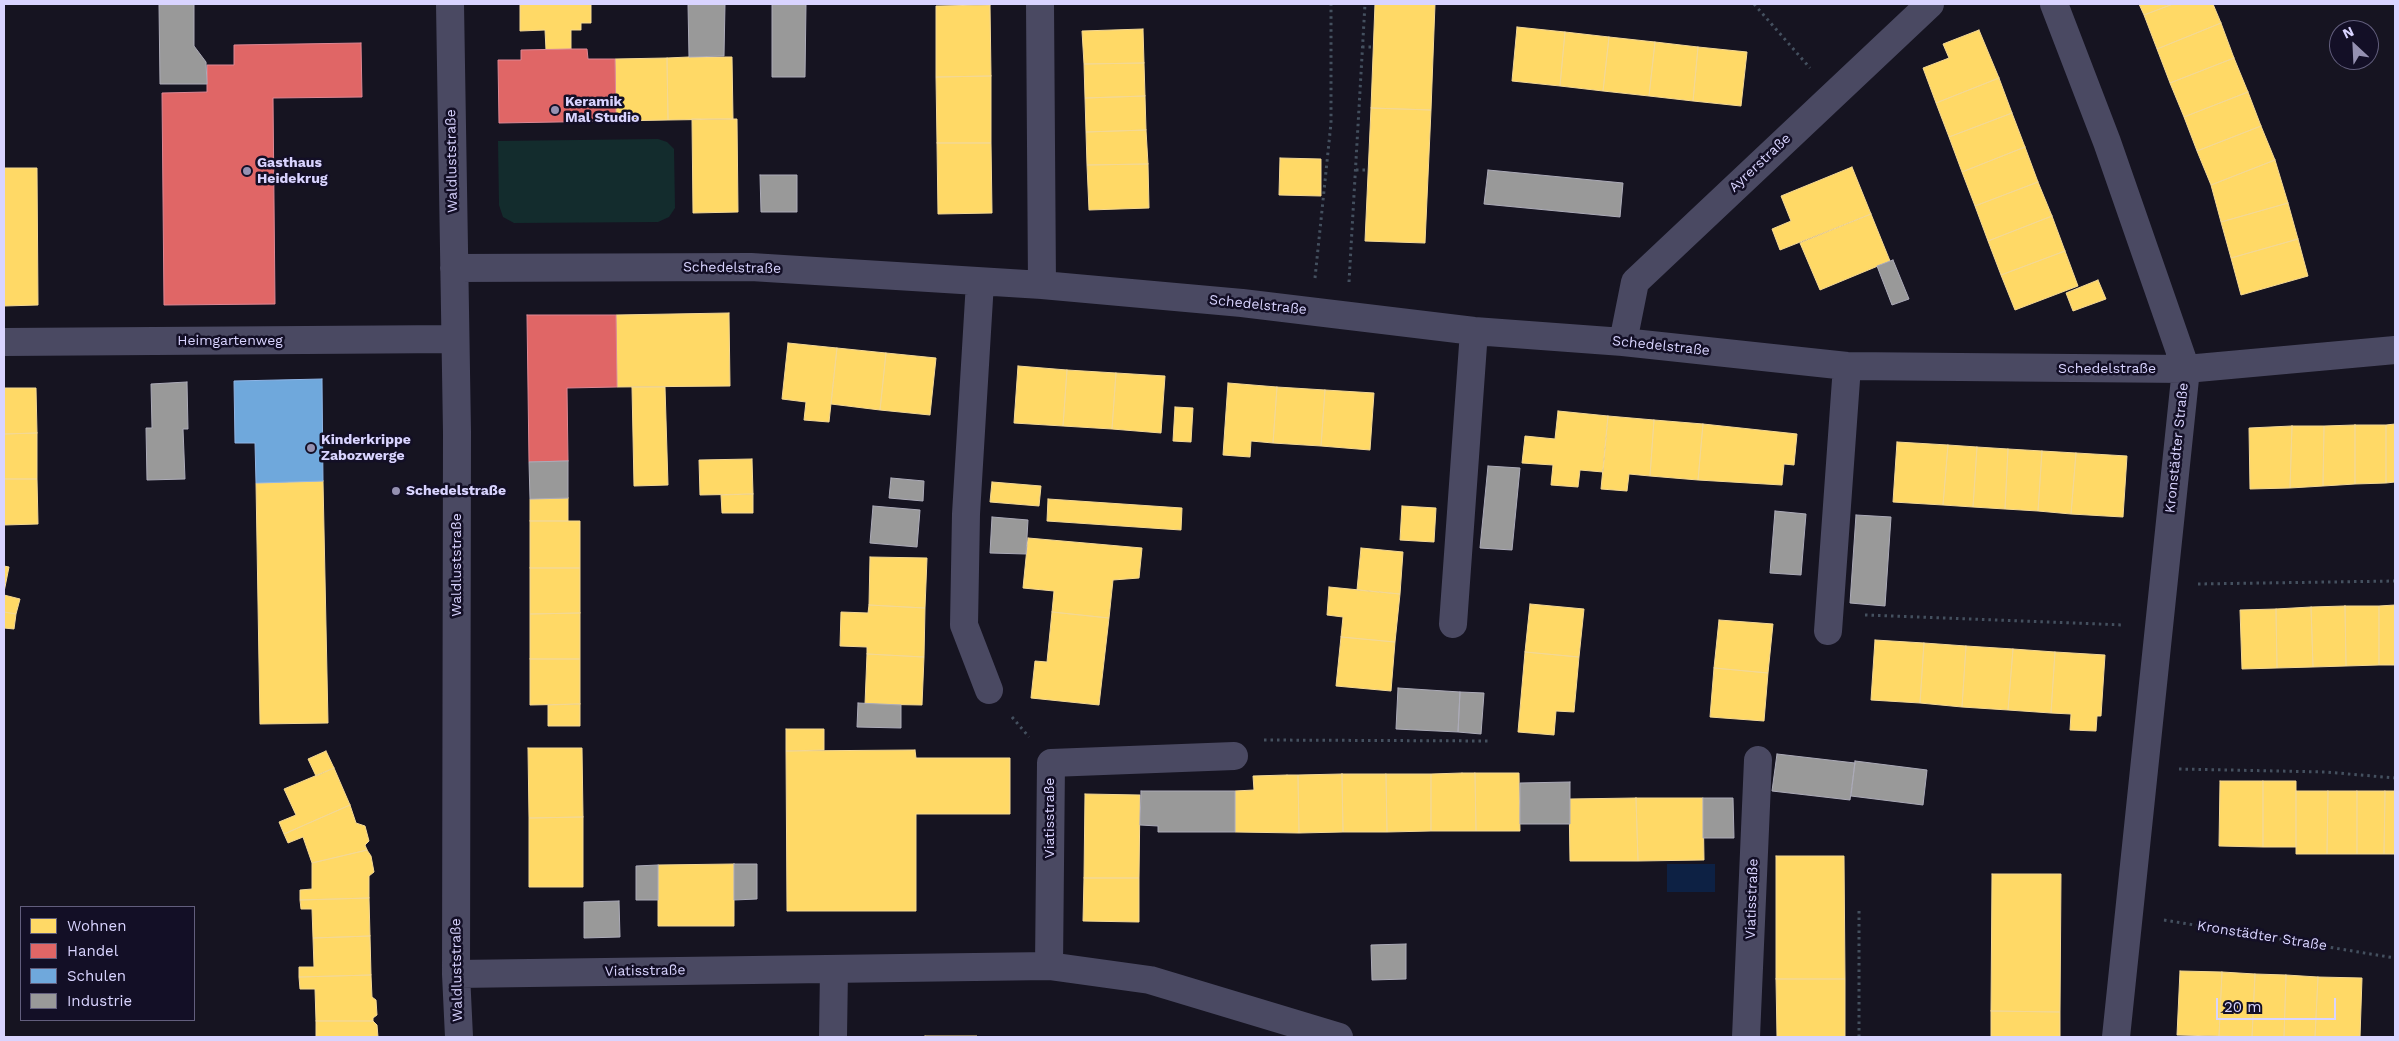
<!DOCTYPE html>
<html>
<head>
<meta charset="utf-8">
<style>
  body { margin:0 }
  #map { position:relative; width:2399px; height:1041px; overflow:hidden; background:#161421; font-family:"Work Sans",sans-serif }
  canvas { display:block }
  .frame { position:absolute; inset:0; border:5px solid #d9d4ff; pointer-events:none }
  .legend { position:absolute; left:20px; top:906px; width:175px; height:115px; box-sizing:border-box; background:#130f26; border:1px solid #625e7d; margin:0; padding:6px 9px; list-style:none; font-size:15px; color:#d9d4ff }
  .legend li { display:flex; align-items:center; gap:10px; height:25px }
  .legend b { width:25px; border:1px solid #625e7d }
  .north { position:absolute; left:2329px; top:20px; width:50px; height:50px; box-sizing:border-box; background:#130f26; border:1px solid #625e7d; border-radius:50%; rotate:335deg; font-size:14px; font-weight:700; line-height:20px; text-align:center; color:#d9d4ff }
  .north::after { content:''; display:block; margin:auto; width:18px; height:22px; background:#9591b1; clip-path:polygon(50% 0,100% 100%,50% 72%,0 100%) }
  .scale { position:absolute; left:2216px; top:998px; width:120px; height:22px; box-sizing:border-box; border:2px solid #d9d4ff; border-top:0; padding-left:6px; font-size:15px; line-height:18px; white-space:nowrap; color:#d9d4ff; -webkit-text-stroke:4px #130f26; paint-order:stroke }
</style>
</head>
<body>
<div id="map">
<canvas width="2399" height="1041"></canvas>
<div class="frame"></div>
<ul class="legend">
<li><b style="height:14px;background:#ffd966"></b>Wohnen</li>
<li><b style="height:14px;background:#e06666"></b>Handel</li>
<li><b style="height:14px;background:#6fa8dc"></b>Schulen</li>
<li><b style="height:14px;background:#999"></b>Industrie</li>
</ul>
<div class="north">N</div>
<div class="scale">20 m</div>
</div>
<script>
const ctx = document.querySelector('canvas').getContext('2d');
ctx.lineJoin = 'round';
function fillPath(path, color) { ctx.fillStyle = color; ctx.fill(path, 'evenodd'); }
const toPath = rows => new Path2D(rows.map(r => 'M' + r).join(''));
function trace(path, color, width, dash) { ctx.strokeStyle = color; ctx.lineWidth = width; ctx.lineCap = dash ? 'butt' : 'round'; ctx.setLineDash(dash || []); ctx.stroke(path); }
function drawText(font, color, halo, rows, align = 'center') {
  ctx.font = font + ' "Work Sans",sans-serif'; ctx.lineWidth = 5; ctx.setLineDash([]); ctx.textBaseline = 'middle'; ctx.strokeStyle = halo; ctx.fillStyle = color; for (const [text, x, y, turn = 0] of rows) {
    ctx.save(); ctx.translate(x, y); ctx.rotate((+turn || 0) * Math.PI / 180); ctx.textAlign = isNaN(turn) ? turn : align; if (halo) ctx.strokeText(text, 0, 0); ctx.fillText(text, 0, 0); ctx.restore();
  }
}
fillPath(toPath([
  [658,139,667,142,674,149,675,208,669,217,658,222,514,223,503,217,499,205,498,141]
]), '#132c2d');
fillPath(toPath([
  [1667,864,1715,864,1715,892,1667,892]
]), '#0d2144');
const homes = toPath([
  [520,4,591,4,591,23,581,23,581,30,571,30,571,49,546,50,545,30,520,31,520,4],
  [1375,4,1435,4,1431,110,1371,108,1375,4],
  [2139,4,2173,4,2144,15,2139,4],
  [2173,4,2213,4,2221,23,2157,49,2144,15,2173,4],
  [990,5,991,76,936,77,936,6,990,5],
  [2221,23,2234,58,2170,83,2157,49,2221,23],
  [1517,27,1565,32,1560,86,1512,81,1517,27],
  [1143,29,1144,63,1084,64,1082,31,1143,29],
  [1979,30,1999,78,1936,103,1923,68,1949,58,1943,44,1979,30],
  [1565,32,1609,37,1603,91,1560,86,1565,32],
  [1609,37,1655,42,1649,96,1603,91,1609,37],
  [1655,42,1698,47,1693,101,1649,96,1655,42],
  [1698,47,1747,52,1741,106,1693,101,1698,47],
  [689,57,732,57,733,119,668,120,667,58,689,57],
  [667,58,668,120,616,121,615,59,667,58],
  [2234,58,2248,92,2184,117,2170,83,2234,58],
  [1144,63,1145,96,1085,98,1084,64,1144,63],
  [991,76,991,143,937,143,936,77,991,76],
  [1999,78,2012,113,1949,137,1936,103,1999,78],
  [2248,92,2261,126,2197,151,2184,117,2248,92],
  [1145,96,1146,130,1086,132,1085,98,1145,96],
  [1371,108,1431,110,1425,243,1365,241,1371,108],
  [2012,113,2025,147,1962,172,1949,137,2012,113],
  [692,119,737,119,738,212,693,213,692,119],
  [2261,126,2275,160,2211,185,2197,151,2261,126],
  [1146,130,1148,164,1087,165,1086,132,1146,130],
  [937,143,991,143,992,213,938,214,937,143],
  [2025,147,2038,182,1975,206,1962,172,2025,147],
  [1280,158,1321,159,1321,196,1279,195,1280,158],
  [2275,160,2288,203,2221,222,2211,185,2275,160],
  [1148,164,1149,208,1089,210,1087,165,1148,164],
  [1852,167,1871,214,1780,250,1772,229,1791,221,1781,196,1852,167],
  [4,168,37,168,38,305,4,306,4,168],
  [2038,182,2052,216,1988,241,1975,206,2038,182],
  [2288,203,2298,239,2231,258,2221,222,2288,203],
  [1871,214,1890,261,1820,290,1800,243,1871,214],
  [2052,216,2065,251,2001,275,1988,241,2052,216],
  [2298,239,2308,276,2241,295,2231,258,2298,239],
  [2065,251,2078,286,2015,310,2001,275,2065,251],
  [2098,280,2106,299,2073,311,2066,293,2098,280],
  [729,313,730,386,617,387,616,315,729,313],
  [788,343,837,348,829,422,804,420,806,402,782,399,788,343],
  [837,348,886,353,880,410,831,404,837,348],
  [886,353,936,358,930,415,880,410,886,353],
  [1018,366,1067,370,1063,426,1014,423,1018,366],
  [1067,370,1116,373,1112,429,1063,426,1067,370],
  [1116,373,1165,376,1161,433,1112,429,1116,373],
  [1228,383,1277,387,1273,443,1251,441,1250,457,1223,455,1228,383],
  [632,387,665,387,668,485,634,486,632,387],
  [1277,387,1325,390,1321,446,1273,443,1277,387],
  [4,388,36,388,37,433,4,434,4,388],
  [1325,390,1374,393,1370,450,1321,446,1325,390],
  [1175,407,1193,408,1191,442,1173,441,1175,407],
  [1558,411,1608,416,1603,472,1580,470,1578,487,1551,485,1553,465,1522,463,1525,436,1555,439,1558,411],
  [1608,416,1654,420,1650,476,1629,474,1627,491,1601,489,1608,416],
  [1654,420,1703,424,1698,480,1650,476,1654,420],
  [1703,424,1797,434,1794,465,1784,464,1782,485,1698,480,1703,424],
  [2395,424,2395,482,2386,483,2386,425,2395,424],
  [2355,425,2355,484,2323,486,2324,426,2355,425],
  [2355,425,2386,425,2386,483,2355,484,2355,425],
  [2292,426,2290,488,2250,489,2249,428,2292,426],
  [2292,426,2324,426,2323,486,2290,488,2292,426],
  [37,433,37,479,4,479,4,434,37,433],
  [1897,442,1948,445,1943,505,1893,502,1897,442],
  [1948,445,1977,447,1973,507,1943,505,1948,445],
  [1977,447,2008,449,2005,509,1973,507,1977,447],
  [2008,449,2042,451,2038,511,2005,509,2008,449],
  [2042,451,2076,453,2071,514,2038,511,2042,451],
  [2076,453,2127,456,2123,517,2071,514,2076,453],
  [752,459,753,494,700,495,699,460,752,459],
  [4,479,37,479,38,524,4,525,4,479],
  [323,481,328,723,260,724,256,483,323,481],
  [992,482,1041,486,1039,506,990,502,992,482],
  [753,494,753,513,722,513,721,495,753,494],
  [568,498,568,521,530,521,530,499,568,498],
  [1048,499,1182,508,1181,530,1047,521,1048,499],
  [1402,506,1436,508,1434,542,1400,540,1402,506],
  [530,521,580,521,580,568,530,568,530,521],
  [1028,538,1142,548,1139,578,1113,580,1109,618,1052,612,1054,591,1023,588,1028,538],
  [1361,548,1403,552,1400,594,1357,590,1361,548],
  [870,557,927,558,925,608,869,605,870,557],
  [4,566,9,567,4,592,4,566],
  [530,568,580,568,580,613,530,614,530,568],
  [1329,587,1400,594,1395,642,1341,637,1343,617,1327,615,1329,587],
  [4,595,20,599,16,614,4,612,4,595],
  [1530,604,1584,609,1579,657,1525,652,1530,604],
  [869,605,925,608,924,657,867,654,867,647,840,646,841,612,868,613,869,605],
  [2395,605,2395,665,2379,665,2379,606,2395,605],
  [2345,606,2346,666,2313,667,2311,607,2345,606],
  [2345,606,2379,606,2379,665,2346,666,2345,606],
  [2311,607,2313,667,2277,668,2276,609,2311,607],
  [2276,609,2277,668,2242,669,2240,610,2276,609],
  [4,612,16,614,14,629,4,628,4,612],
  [1052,612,1109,618,1099,705,1031,698,1035,661,1047,662,1052,612],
  [580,613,580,659,530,659,530,614,580,613],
  [1719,620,1773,624,1768,673,1714,668,1719,620],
  [1341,637,1395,642,1391,691,1336,686,1341,637],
  [1875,640,1924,643,1920,703,1871,700,1875,640],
  [1924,643,1966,646,1962,707,1920,703,1924,643],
  [1966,646,2013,649,2008,710,1962,707,1966,646],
  [2013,649,2055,652,2051,713,2008,710,2013,649],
  [1525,652,1579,657,1574,712,1556,711,1554,735,1518,732,1525,652],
  [2055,652,2105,655,2101,716,2097,716,2096,731,2070,730,2071,714,2051,713,2055,652],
  [867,654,924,657,922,705,865,704,867,654],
  [530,659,580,659,580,704,530,705,530,659],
  [1714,668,1768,673,1764,721,1710,717,1714,668],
  [580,704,580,726,548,726,548,705,580,704],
  [786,729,824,729,824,750,786,751,786,729],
  [528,748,582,748,583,817,529,818,528,748],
  [915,750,916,758,1010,758,1010,814,916,814,916,911,787,911,786,751,915,750],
  [326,751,334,768,316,776,308,759,326,751],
  [334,768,350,805,284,834,279,822,296,815,284,789,334,768],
  [1462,773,1475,773,1476,831,1431,831,1431,774,1462,773],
  [1475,773,1519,773,1520,831,1476,831,1475,773],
  [1342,774,1343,832,1299,833,1298,775,1342,774],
  [1342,774,1386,774,1387,832,1343,832,1342,774],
  [1386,774,1431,774,1431,831,1387,832,1386,774],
  [1287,775,1298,775,1299,833,1235,832,1235,791,1254,790,1253,776,1287,775],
  [2220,781,2263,781,2263,847,2219,846,2220,781],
  [2263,781,2296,781,2296,847,2263,847,2263,781],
  [2296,791,2328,791,2327,854,2296,854,2296,791],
  [2328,791,2357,791,2357,854,2327,854,2328,791],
  [2357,791,2385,791,2384,854,2357,854,2357,791],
  [2385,791,2395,791,2395,854,2384,854,2385,791],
  [1085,794,1140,795,1139,878,1084,878,1085,794],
  [1636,798,1638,861,1570,861,1569,799,1636,798],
  [1636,798,1703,798,1704,860,1638,861,1636,798],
  [350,805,356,823,365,826,369,841,365,845,367,850,312,863,303,837,288,843,284,834,350,805],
  [583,817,583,887,529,887,529,818,583,817],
  [367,850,371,856,374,872,369,876,369,898,300,900,300,890,312,889,312,863,367,850],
  [1776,856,1844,856,1845,979,1776,979,1776,856],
  [734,864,734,926,658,926,658,865,734,864],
  [1992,874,2061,874,2060,1012,1991,1011,1992,874],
  [1084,878,1139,878,1139,922,1083,921,1084,878],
  [369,898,370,936,313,938,312,909,301,909,300,900,369,898],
  [370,936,371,975,299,977,299,967,314,967,313,938,370,936],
  [2180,971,2222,972,2219,1036,2177,1035,2180,971],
  [2222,972,2255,974,2252,1037,2219,1036,2222,972],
  [2255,974,2286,975,2284,1037,2252,1037,2255,974],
  [371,975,372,997,376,1000,377,1015,373,1018,373,1021,316,1021,315,989,300,989,299,977,371,975],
  [2286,975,2318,977,2315,1037,2284,1037,2286,975],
  [2318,977,2362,978,2360,1037,2315,1037,2318,977],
  [1776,979,1845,979,1845,1037,1777,1037,1776,979],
  [1991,1011,2060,1012,2060,1037,1991,1037,1991,1011],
  [316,1021,373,1021,377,1025,378,1037,316,1037,316,1021],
  [925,1036,977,1036,977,1037,925,1037,925,1036]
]);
fillPath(homes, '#ffd966');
trace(homes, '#f4d894', 1);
const shops = toPath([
  [361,43,362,97,273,98,275,304,164,305,162,93,207,92,207,65,234,65,234,45,361,43],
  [571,49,587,49,588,59,615,59,616,121,499,123,498,60,521,60,521,50,571,49],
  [527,315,616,315,617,387,567,388,568,461,529,462,527,315]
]);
fillPath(shops, '#e06666');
trace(shops, '#de8794', 1);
const schools = toPath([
  [322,379,323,481,256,483,255,443,235,443,234,381,322,379]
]);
fillPath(schools, '#6fa8dc');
trace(schools, '#8fb5e6', 1);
const industry = toPath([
  [159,4,194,4,194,46,206,62,207,84,160,84,159,4],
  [688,4,725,4,724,56,689,57,688,4],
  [772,4,806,4,805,77,772,77,772,4],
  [1488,170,1623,183,1620,217,1484,204,1488,170],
  [760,175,797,175,797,212,761,212,760,175],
  [1893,260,1909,299,1892,305,1877,266,1893,260],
  [187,382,188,429,183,429,185,479,147,480,146,428,152,428,151,384,187,382],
  [568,461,568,498,530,499,529,462,568,461],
  [1488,466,1520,468,1512,550,1480,548,1488,466],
  [891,478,924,481,923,501,889,498,891,478],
  [873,506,920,510,917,547,870,543,873,506],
  [1775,511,1806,514,1801,575,1770,573,1775,511],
  [1856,515,1891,517,1885,606,1850,603,1856,515],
  [992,517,1028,520,1026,554,990,553,992,517],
  [1398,688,1460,692,1458,732,1396,729,1398,688],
  [1460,692,1484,693,1481,734,1458,732,1460,692],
  [858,703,901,705,901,728,857,727,858,703],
  [1777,754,1855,763,1850,800,1772,791,1777,754],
  [1855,761,1927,770,1923,805,1851,796,1855,761],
  [1570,782,1570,824,1520,824,1520,783,1570,782],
  [1141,791,1235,791,1235,832,1158,832,1158,826,1140,825,1141,791],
  [1703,798,1733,798,1734,838,1703,838,1703,798],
  [734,864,757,864,757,899,734,900,734,864],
  [658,865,658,900,636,900,636,866,658,865],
  [619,901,620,937,584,938,584,902,619,901],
  [1406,944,1406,979,1372,980,1371,945,1406,944]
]);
fillPath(industry, '#999');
trace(industry, '#acabb8', 1);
trace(toPath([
  [1754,4,1810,68],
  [1362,47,1373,47],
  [1356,170,1368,170],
  [1315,278,1331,123,1331,4],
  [1349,282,1365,4],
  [2198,584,2395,581],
  [1865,615,2124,625],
  [1012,717,1029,737],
  [1264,740,1490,741],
  [2179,769,2326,772,2395,778],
  [2164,920,2395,958],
  [1859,1037,1859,908]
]), '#44505f', 3, [2.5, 4]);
trace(toPath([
  [450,4,457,432,456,974,459,1037],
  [1040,4,1042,285],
  [2054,4,2107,142,2186,369,2116,1037],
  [454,268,751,267,1042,285,1242,303,1474,331,1623,342,1847,366,2186,369,2395,350],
  [980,282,966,514,964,625,989,690],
  [4,342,455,339],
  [1623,342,1635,282,1930,4],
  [1453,624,1474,331],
  [1828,631,1847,366],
  [1049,966,1051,763,1234,756],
  [456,974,1049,966,1150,980,1339,1037],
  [833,1037,834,969],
  [1746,1037,1758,760]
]), '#4a4962', 28);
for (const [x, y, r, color] of [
  [555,110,5,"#9591b1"],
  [247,171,5,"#9591b1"],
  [311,448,5,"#9591b1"],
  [396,491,5,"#9591b1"]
]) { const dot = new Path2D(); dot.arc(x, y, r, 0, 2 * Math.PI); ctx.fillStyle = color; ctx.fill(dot); trace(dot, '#130f26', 2); }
drawText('bold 14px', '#d9d4ff', '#130f26', [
  ["Keramik",565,102],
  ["Mal Studio",565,118],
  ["Gasthaus",257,163],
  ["Heidekrug",257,179],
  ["Kinderkrippe",321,440],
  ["Zabozwerge",321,456],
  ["Schedelstraße",406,491]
], 'left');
drawText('14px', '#d9d4ff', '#130f26', [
  ["Waldluststraße",452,161,-91],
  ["Ayrerstraße",1760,163,-43],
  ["Schedelstraße",732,268,1],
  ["Schedelstraße",1258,305,6],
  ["Heimgartenweg",230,341],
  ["Schedelstraße",1661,346,6],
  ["Schedelstraße",2107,369],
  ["Kronstädter Straße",2177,448,-84],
  ["Waldluststraße",457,565,-90],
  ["Viatisstraße",1050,818,-90],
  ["Viatisstraße",1752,899,-88],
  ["Kronstädter Straße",2262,936,9],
  ["Waldluststraße",457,970,-91],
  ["Viatisstraße",645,971,-1]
]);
</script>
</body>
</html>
